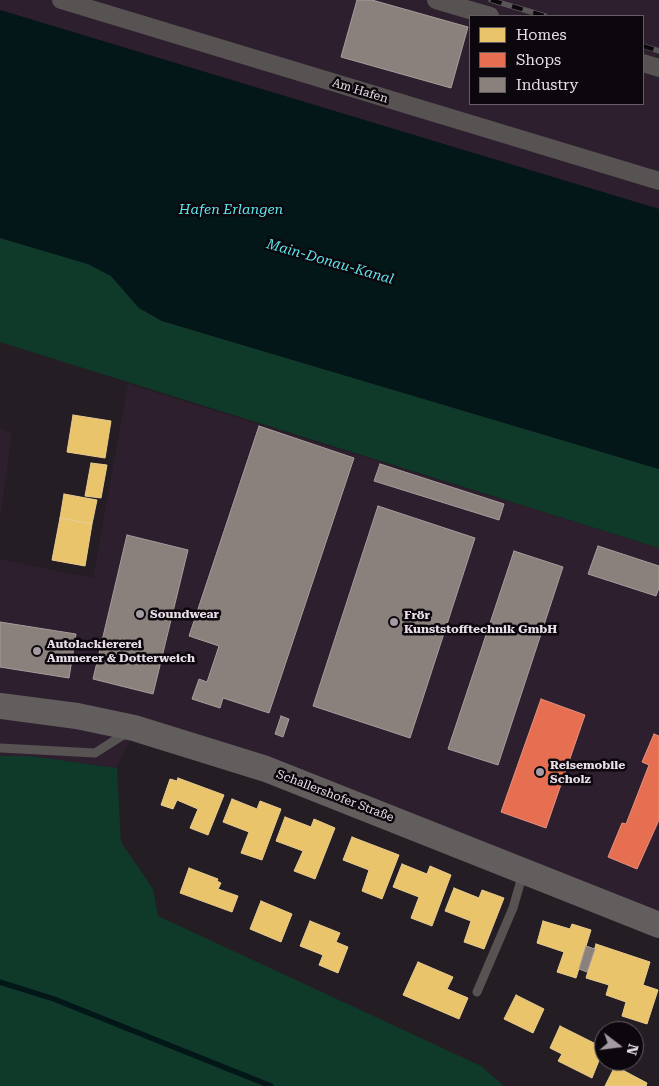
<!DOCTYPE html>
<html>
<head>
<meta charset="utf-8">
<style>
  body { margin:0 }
  #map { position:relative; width:659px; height:1086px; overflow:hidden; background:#241d23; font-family:"Roboto Serif",serif }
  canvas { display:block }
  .legend { position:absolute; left:469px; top:15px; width:175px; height:90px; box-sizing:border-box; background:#0c070c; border:1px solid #645d64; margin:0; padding:6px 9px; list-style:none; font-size:15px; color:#e7dee7 }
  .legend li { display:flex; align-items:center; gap:10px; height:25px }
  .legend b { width:25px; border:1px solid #645d64 }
  .north { position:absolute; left:594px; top:1021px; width:50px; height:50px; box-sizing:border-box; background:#0c070c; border:1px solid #645d64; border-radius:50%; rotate:105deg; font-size:14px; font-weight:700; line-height:20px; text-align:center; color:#e7dee7 }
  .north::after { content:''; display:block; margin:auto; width:18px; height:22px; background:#a39aa2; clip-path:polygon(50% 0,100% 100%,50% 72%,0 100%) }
</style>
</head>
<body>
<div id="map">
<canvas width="659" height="1086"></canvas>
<ul class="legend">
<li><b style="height:14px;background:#e9c46a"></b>Homes</li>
<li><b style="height:14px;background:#e76f51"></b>Shops</li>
<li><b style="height:14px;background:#8a817c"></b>Industry</li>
</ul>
<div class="north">N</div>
</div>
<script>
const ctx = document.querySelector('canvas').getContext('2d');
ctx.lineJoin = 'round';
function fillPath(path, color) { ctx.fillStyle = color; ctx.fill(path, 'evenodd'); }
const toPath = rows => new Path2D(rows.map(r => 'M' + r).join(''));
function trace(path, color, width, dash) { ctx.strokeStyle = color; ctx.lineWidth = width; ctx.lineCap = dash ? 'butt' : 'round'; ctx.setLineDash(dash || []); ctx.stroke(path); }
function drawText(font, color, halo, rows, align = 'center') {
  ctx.font = font + ' "Roboto Serif",serif'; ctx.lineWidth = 5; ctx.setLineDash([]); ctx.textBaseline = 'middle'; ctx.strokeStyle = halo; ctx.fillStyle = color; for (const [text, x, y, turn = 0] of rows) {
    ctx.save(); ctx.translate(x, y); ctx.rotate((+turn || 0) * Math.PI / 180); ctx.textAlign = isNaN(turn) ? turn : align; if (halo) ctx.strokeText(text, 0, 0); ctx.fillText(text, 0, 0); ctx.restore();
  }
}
fillPath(toPath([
  [0,0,659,0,659,209,0,10],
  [470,16,643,16,643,104,470,104],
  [128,384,659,548,659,919,138,724,117,768,30,756,0,756,0,559,93,578],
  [0,429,12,433,0,519]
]), '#2e1f2e');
fillPath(toPath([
  [0,238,88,264,111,276,139,308,162,321,659,469,659,548,0,342],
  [0,756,30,756,117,768,121,842,153,889,158,916,481,1066,504,1086,0,1086]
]), '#0f3a2a');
fillPath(toPath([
  [0,10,659,209,659,469,162,321,139,308,111,276,88,264,0,238]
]), '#031618');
const homes = toPath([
  [73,415,111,421,105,458,67,452,73,415],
  [91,463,107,465,101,498,85,496,91,463],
  [64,494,97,500,92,524,60,518,64,494],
  [60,518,92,524,85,566,52,560,60,518],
  [178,778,224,795,208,835,190,828,198,809,177,800,173,809,161,805,170,779,177,781,178,778],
  [232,799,257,809,260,801,281,809,262,860,241,853,249,832,223,822,232,799],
  [285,817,311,827,314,819,335,828,315,879,294,871,303,851,276,841,285,817],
  [352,837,399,855,382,899,362,891,369,870,343,860,352,837],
  [402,864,427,874,430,866,451,875,432,926,411,918,419,897,393,887,402,864],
  [189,868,218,879,217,881,221,883,218,889,238,896,232,912,180,893,189,868],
  [454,888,479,898,482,890,504,898,484,949,464,942,471,921,445,911,454,888],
  [261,901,292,914,281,942,250,929,261,901],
  [310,921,340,933,336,942,348,947,338,973,319,965,323,955,300,946,310,921],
  [543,921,570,929,572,924,591,930,576,978,557,972,564,952,537,943,543,921],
  [596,944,650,962,643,985,658,990,647,1024,622,1016,626,1002,606,995,609,985,586,978,596,944],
  [418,962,453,977,447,989,468,998,459,1019,403,995,418,962],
  [516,995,544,1009,533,1033,504,1019,516,995],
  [560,1026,604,1048,592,1078,558,1061,562,1054,550,1048,560,1026],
  [615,1066,647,1083,646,1086,605,1086,615,1066]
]);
fillPath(homes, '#e9c46a');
trace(homes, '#e8cc90', 1);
const shops = toPath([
  [541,699,585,715,546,828,501,812,541,699],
  [654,734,659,736,659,820,637,869,608,857,622,823,626,824,649,765,642,762,654,734]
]);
fillPath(shops, '#e76f51');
trace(shops, '#e7907e', 1);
const industry = toPath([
  [357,0,372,0,468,27,451,88,341,57,357,0],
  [259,426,354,458,269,713,223,698,220,708,192,699,199,679,207,682,219,646,189,636,259,426],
  [380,464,504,504,499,520,374,481,380,464],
  [378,506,475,538,410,738,313,706,378,506],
  [127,535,188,550,153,694,93,679,127,535],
  [598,546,659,566,659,588,656,596,588,574,598,546],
  [514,551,563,567,498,765,448,749,514,551],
  [0,622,76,634,69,678,0,667,0,622],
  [281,716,289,719,283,737,275,734,281,716],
  [586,946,595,949,587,972,579,969,586,946]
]);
fillPath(industry, '#8a817c');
trace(industry, '#a69d9c', 1);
trace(toPath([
  [0,982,54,999,271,1086]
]), '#031618', 5.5);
trace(toPath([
  [0,748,95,753,128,732],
  [477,992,513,908,523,873]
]), '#565352', 9);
trace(toPath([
  [61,0,659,181],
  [436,0,490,16],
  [643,63,659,68]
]), '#565352', 18);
trace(toPath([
  [0,706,77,716,134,728,266,769,659,925]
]), '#625e5d', 26);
const rail = toPath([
  [491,0,545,16],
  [643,46,659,51]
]);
trace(rail, '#5a5559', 5.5);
trace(rail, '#0c070c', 4, [11]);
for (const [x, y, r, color] of [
  [140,614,5,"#a39aa2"],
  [394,622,5,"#a39aa2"],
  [37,651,5,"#a39aa2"],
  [540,772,5,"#a39aa2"]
]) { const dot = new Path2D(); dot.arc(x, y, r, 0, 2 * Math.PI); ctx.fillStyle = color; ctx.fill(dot); trace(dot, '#0c070c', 2); }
drawText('12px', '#e7dee7', '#0c070c', [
  ["Am Hafen",360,91,17],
  ["Schallershofer Straße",335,796,21]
]);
drawText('bold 12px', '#e7dee7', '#0c070c', [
  ["Soundwear",150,614],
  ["Frör",404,615],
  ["Kunststofftechnik GmbH",404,629],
  ["Autolackiererei",47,644],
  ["Ammerer & Dotterweich",47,658],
  ["Reisemobile",550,765],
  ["Scholz",550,779]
], 'left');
drawText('italic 14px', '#5ee7ef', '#0c070c', [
  ["Hafen Erlangen",231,210],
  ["Main-Donau-Kanal",330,262,16]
]);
</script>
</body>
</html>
